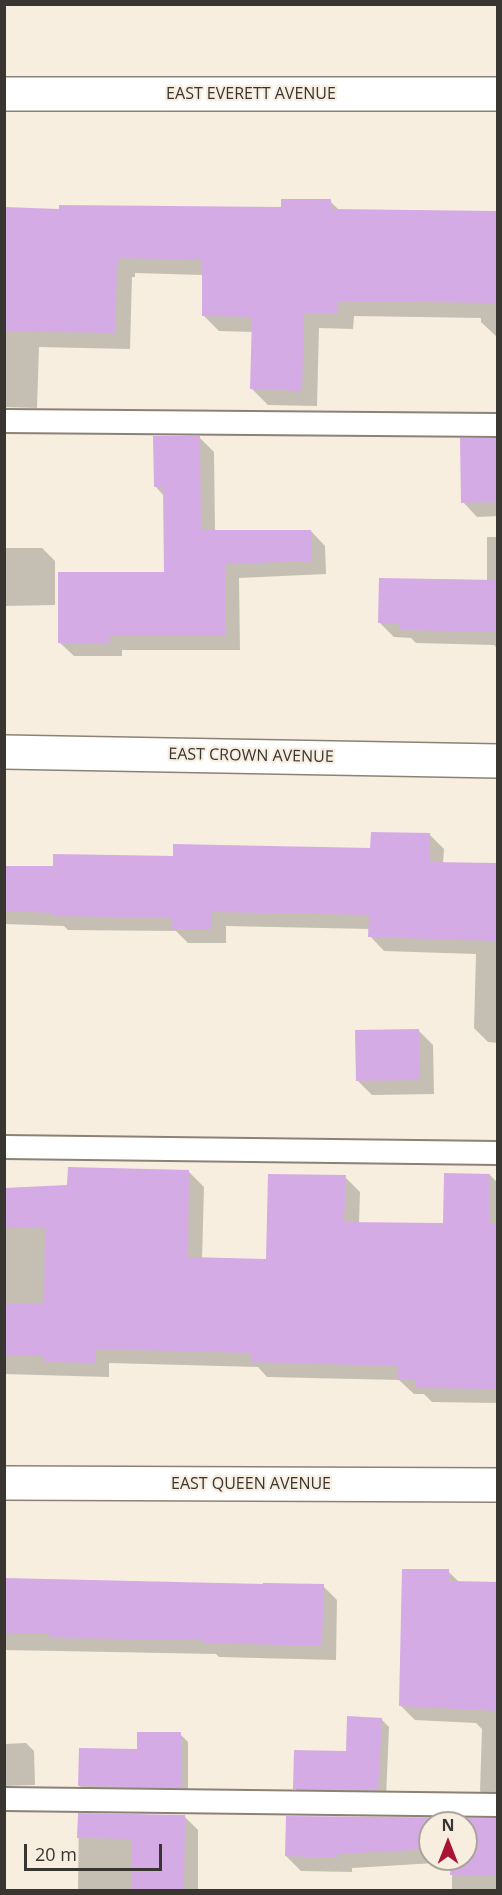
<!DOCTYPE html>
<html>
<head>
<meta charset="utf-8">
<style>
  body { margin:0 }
  #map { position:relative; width:502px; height:1895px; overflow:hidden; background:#f7eee0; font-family:"Open Sans",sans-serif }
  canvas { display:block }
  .frame { position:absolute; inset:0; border:6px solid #393530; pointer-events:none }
  .north { position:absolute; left:418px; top:1811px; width:60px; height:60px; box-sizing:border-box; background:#f7eee0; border:2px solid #aba49a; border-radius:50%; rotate:0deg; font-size:16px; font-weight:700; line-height:24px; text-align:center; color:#393530 }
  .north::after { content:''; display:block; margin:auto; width:21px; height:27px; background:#a91235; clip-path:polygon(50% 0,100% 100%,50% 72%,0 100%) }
  .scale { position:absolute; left:24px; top:1844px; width:138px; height:27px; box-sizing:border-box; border:3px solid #393530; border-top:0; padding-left:8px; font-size:18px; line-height:21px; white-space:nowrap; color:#393530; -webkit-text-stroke:4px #f7eee0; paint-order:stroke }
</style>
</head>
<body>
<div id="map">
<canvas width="502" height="1895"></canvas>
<div class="frame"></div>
<div class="north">N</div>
<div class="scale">20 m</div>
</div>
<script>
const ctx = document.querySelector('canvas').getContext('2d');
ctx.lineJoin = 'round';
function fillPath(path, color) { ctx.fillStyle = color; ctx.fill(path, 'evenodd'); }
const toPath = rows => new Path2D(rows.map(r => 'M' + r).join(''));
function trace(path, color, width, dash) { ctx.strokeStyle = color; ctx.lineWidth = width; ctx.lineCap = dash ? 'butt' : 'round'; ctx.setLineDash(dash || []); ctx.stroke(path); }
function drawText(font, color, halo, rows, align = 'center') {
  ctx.font = font + ' "Open Sans",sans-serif'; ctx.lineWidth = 4.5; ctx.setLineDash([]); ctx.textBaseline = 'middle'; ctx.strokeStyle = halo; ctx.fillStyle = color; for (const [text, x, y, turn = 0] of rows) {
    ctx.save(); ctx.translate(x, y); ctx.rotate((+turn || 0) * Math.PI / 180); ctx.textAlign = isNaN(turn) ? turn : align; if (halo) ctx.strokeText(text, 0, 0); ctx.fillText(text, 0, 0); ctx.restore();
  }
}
fillPath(toPath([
  [330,201,340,211,498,211,498,338,481,322,481,318,354,316,353,329,319,328,317,406,268,405,252,389,253,332,219,331,203,315,204,275,135,273,135,277,132,277,130,349,39,347,37,408,4,407,4,208,60,210,282,209],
  [200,438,214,452,215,531,311,531,325,546,326,574,239,578,240,650,122,650,122,656,74,656,59,642,166,573,164,496,155,486],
  [498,440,498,516,477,517,463,502],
  [487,537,498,537,498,649,494,645,416,643,411,638,394,637,380,623,487,582],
  [4,548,42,548,55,561,55,605,4,606],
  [429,834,444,849,443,863,498,865,498,1043,488,1042,474,1028,476,954,384,951,370,936,370,929,226,926,226,943,188,943,176,931,68,930,64,926,4,924,4,867,54,868,175,857,372,850],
  [419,1031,433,1045,434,1094,372,1095,357,1080],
  [189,1172,204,1187,202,1259,267,1261,345,1177,360,1192,359,1223,444,1225,490,1175,498,1183,498,1403,432,1402,424,1394,414,1394,399,1380,267,1377,258,1367,109,1363,109,1377,4,1374,4,1189,69,1186],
  [448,1571,460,1583,498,1584,498,1805,495,1805,480,1791,482,1729,476,1723,415,1720,400,1705],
  [4,1579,323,1586,337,1600,336,1660,219,1657,216,1654,4,1650],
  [381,1719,389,1727,386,1798,303,1797,295,1788,347,1752],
  [180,1734,188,1742,188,1795,88,1794,80,1786,138,1751],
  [26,1743,34,1751,35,1785,4,1786,4,1744],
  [79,1815,184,1816,198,1830,198,1890,78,1890],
  [288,1817,498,1820,498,1890,452,1890,452,1862,352,1868,352,1872,301,1871,286,1856],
  [430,1823,466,1823,466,1859,430,1859]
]), '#0003');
fillPath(toPath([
  [281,199,331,199,331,209,498,211,498,303,338,301,338,313,304,313,302,391,250,389,252,317,202,316,202,260,120,258,120,261,117,261,115,333,4,331,4,207,59,209,59,205,281,207],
  [153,436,200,436,201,530,311,530,312,561,225,564,226,636,109,636,109,643,58,643,58,572,164,572,163,487,154,487],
  [460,438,498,438,498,502,461,503],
  [379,578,498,580,498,632,400,630,400,624,378,623],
  [371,832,430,833,429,862,498,863,498,941,368,937,369,915,212,912,212,930,172,930,172,918,52,916,52,913,4,911,4,866,53,866,53,854,173,856,173,844,370,848],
  [419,1029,420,1080,356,1081,355,1030],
  [68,1167,189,1170,188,1257,266,1259,268,1174,346,1175,344,1222,443,1223,444,1173,490,1174,489,1223,498,1224,498,1389,416,1388,416,1380,397,1380,397,1366,250,1362,251,1353,95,1349,95,1363,43,1362,43,1356,4,1355,4,1303,44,1303,45,1227,4,1228,4,1188,67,1185],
  [402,1569,449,1569,449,1581,498,1582,498,1711,399,1706],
  [4,1578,263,1584,263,1583,324,1584,322,1646,203,1643,203,1640,50,1638,50,1634,4,1634],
  [347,1716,382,1718,378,1790,293,1789,294,1750,346,1751],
  [137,1732,181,1732,181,1788,78,1786,79,1748,137,1749],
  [78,1813,185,1815,184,1890,131,1890,131,1839,77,1838],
  [286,1816,498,1818,498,1875,450,1875,451,1859,466,1859,466,1823,430,1823,430,1849,338,1854,338,1858,285,1856]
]), '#d4abe4');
const lane = toPath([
  [4,421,498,425],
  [4,1147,498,1153],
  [4,1799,498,1805]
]);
const street = toPath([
  [4,94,498,94],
  [4,752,498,761],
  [4,1483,498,1485]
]);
trace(lane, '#8b8276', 26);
trace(street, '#8b8276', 36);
trace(lane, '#fff', 22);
trace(street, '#fff', 33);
drawText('16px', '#393530', '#f7eee0', [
  ["EAST EVERETT AVENUE",251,94],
  ["EAST CROWN AVENUE",251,756,1],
  ["EAST QUEEN AVENUE",251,1484]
]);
</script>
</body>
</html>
